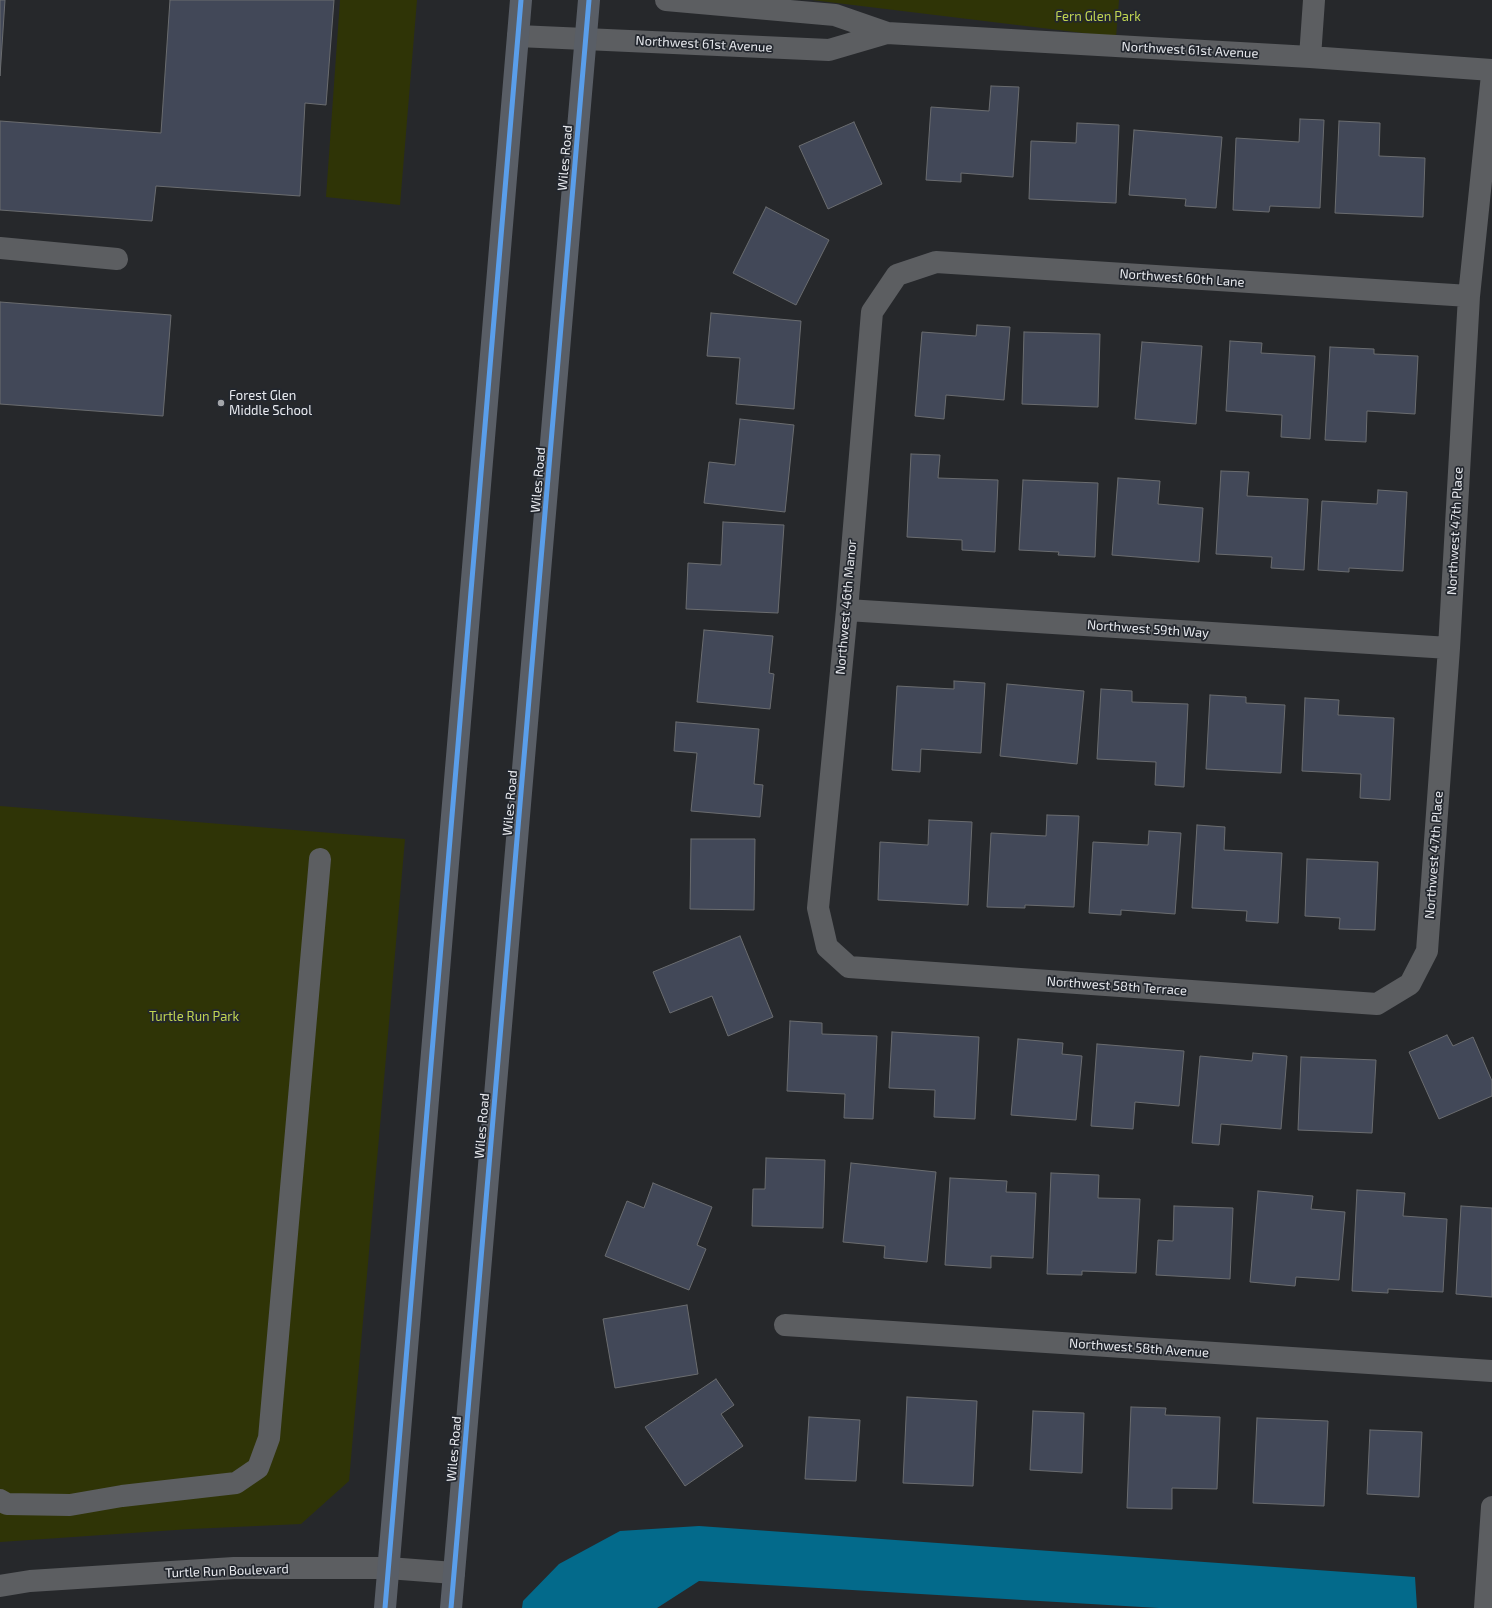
<!DOCTYPE html>
<html>
<head>
<meta charset="utf-8">
<style>
  body { margin:0 }
  canvas { display:block; background:#26282b }
</style>
</head>
<body>
<canvas width="1492" height="1608"></canvas>
<script>
const ctx = document.querySelector('canvas').getContext('2d');
ctx.lineJoin = 'round';
function fillPath(path, color) { ctx.fillStyle = color; ctx.fill(path, 'evenodd'); }
const toPath = rows => new Path2D(rows.map(r => 'M' + r).join(''));
function trace(path, color, width, dash) { ctx.strokeStyle = color; ctx.lineWidth = width; ctx.lineCap = dash ? 'butt' : 'round'; ctx.setLineDash(dash || []); ctx.stroke(path); }
function drawText(font, color, halo, rows, align = 'center') {
  ctx.font = font + ' "Exo 2",sans-serif'; ctx.lineWidth = 3.5; ctx.setLineDash([]); ctx.textBaseline = 'middle'; ctx.strokeStyle = halo; ctx.fillStyle = color; for (const [text, x, y, turn = 0] of rows) {
    ctx.save(); ctx.translate(x, y); ctx.rotate((+turn || 0) * Math.PI / 180); ctx.textAlign = isNaN(turn) ? turn : align; if (halo) ctx.strokeText(text, 0, 0); ctx.fillText(text, 0, 0); ctx.restore();
  }
}
fillPath(toPath([
  [340,0,417,0,400,205,326,197],
  [812,0,1119,0,1116,37],
  [0,806,405,839,349,1481,301,1524,190,1529,0,1542]
]), '#2f3406');
fillPath(toPath([
  [699,1526,1415,1577,1417,1608,1159,1608,699,1581,657,1608,522,1608,523,1601,559,1564,620,1531]
]), '#036a8b');
const building = toPath([
  [0,0,5,0,0,76,0,0],
  [170,0,334,0,326,105,305,103,300,196,156,186,152,221,0,210,0,121,161,133,170,0],
  [991,86,1019,87,1013,177,961,173,961,182,926,180,931,107,989,111,991,86],
  [1300,119,1324,120,1320,208,1270,206,1269,212,1233,210,1236,138,1299,142,1300,119],
  [1339,121,1380,123,1379,156,1425,158,1423,217,1335,213,1339,121],
  [854,122,882,184,828,209,799,146,854,122],
  [1077,123,1119,125,1116,203,1029,199,1031,141,1076,143,1077,123],
  [1134,130,1222,137,1216,208,1185,206,1186,199,1129,195,1134,130],
  [766,207,829,240,796,305,733,273,766,207],
  [0,302,171,315,163,416,0,404,0,302],
  [711,313,801,321,794,409,736,404,740,358,707,356,711,313],
  [977,325,1010,327,1004,400,946,395,944,419,915,416,922,332,976,336,977,325],
  [1024,332,1100,334,1098,407,1022,404,1024,332],
  [1230,341,1262,343,1261,353,1315,356,1310,439,1281,437,1282,415,1226,411,1230,341],
  [1142,342,1202,346,1196,424,1135,419,1142,342],
  [1330,347,1374,349,1374,354,1418,356,1415,414,1367,411,1366,442,1325,440,1330,347],
  [740,419,794,425,785,512,704,503,709,462,735,465,740,419],
  [911,454,940,455,938,478,998,480,995,552,962,550,962,540,907,537,911,454],
  [1221,471,1249,472,1247,496,1308,499,1304,570,1271,568,1272,557,1216,554,1221,471],
  [1118,478,1160,481,1158,504,1203,508,1199,562,1112,555,1118,478],
  [1023,480,1098,483,1095,557,1058,555,1059,552,1019,550,1023,480],
  [1378,490,1407,492,1403,571,1349,568,1349,572,1318,570,1322,501,1377,504,1378,490],
  [723,522,784,525,778,613,686,609,688,563,721,565,723,522],
  [704,630,773,636,769,673,774,674,770,709,697,702,704,630],
  [954,681,985,683,981,753,921,749,920,772,892,770,897,686,954,689,954,681],
  [1007,684,1084,691,1077,764,1000,756,1007,684],
  [1101,689,1132,691,1132,702,1188,704,1184,787,1155,785,1156,762,1097,759,1101,689],
  [1210,695,1246,697,1246,703,1285,705,1281,773,1206,769,1210,695],
  [1305,698,1339,700,1338,715,1394,718,1390,800,1360,798,1361,774,1302,771,1305,698],
  [676,722,759,729,754,784,763,785,760,817,691,811,697,753,674,751,676,722],
  [1047,815,1079,816,1074,907,1025,905,1025,908,987,907,991,833,1046,836,1047,815],
  [929,820,972,822,968,905,878,900,880,842,928,845,929,820],
  [1197,825,1225,827,1224,850,1282,853,1278,923,1246,921,1247,911,1192,908,1197,825],
  [1149,831,1181,833,1175,914,1121,910,1121,915,1089,913,1093,842,1148,845,1149,831],
  [691,839,755,839,754,910,690,909,691,839],
  [1307,859,1378,862,1375,930,1339,929,1340,918,1305,916,1307,859],
  [740,936,773,1017,728,1036,712,996,670,1013,653,972,740,936],
  [790,1021,822,1023,822,1034,877,1036,873,1119,844,1118,845,1094,787,1091,790,1021],
  [892,1032,979,1037,975,1119,934,1117,935,1090,889,1088,892,1032],
  [1447,1035,1453,1046,1473,1037,1492,1081,1492,1096,1439,1119,1409,1052,1447,1035],
  [1018,1039,1063,1043,1062,1054,1082,1056,1076,1120,1011,1115,1018,1039],
  [1097,1044,1184,1051,1179,1106,1135,1102,1133,1129,1091,1126,1097,1044],
  [1253,1053,1287,1056,1281,1129,1221,1124,1219,1145,1192,1143,1200,1056,1252,1061,1253,1053],
  [1301,1057,1376,1060,1372,1133,1298,1130,1301,1057],
  [766,1158,825,1160,823,1228,752,1226,753,1189,765,1189,766,1158],
  [851,1163,936,1172,927,1262,884,1258,885,1246,843,1242,851,1163],
  [1051,1173,1099,1175,1098,1198,1140,1199,1136,1273,1082,1271,1082,1275,1047,1274,1051,1173],
  [950,1178,1007,1181,1006,1192,1036,1193,1033,1258,991,1256,991,1268,945,1265,950,1178],
  [653,1183,712,1207,697,1245,706,1249,689,1290,605,1256,627,1201,644,1208,653,1183],
  [1357,1190,1405,1193,1403,1216,1447,1219,1443,1292,1388,1289,1388,1293,1352,1291,1357,1190],
  [1258,1191,1313,1196,1311,1209,1345,1212,1339,1280,1296,1277,1295,1286,1250,1282,1258,1191],
  [1174,1206,1233,1208,1230,1279,1156,1275,1158,1240,1173,1241,1174,1206],
  [1461,1206,1492,1208,1492,1297,1456,1294,1461,1206],
  [687,1305,698,1374,615,1388,603,1319,687,1305],
  [716,1379,734,1405,721,1414,743,1446,685,1486,645,1427,716,1379],
  [907,1397,977,1401,973,1486,903,1483,907,1397],
  [1131,1407,1166,1408,1165,1415,1220,1417,1217,1489,1172,1488,1172,1509,1127,1508,1131,1407],
  [1033,1411,1084,1413,1082,1473,1030,1470,1033,1411],
  [809,1417,860,1420,856,1481,805,1479,809,1417],
  [1257,1418,1328,1421,1324,1506,1253,1503,1257,1418],
  [1370,1430,1422,1432,1419,1497,1367,1494,1370,1430]
]);
fillPath(building, '#424858');
trace(building, '#6a6c6f', 1);
trace(toPath([
  [666,0,835,15,887,33,1310,57,1492,70],
  [518,36,829,50,887,33],
  [1310,57,1314,0],
  [0,248,117,259],
  [1469,296,936,262,897,275,872,312,847,610,818,908,827,947,849,967,1377,1004,1410,984,1427,951,1449,648,1469,296,1492,75],
  [847,610,1449,648],
  [785,1325,1492,1371],
  [0,1500,7,1504,70,1505,122,1496,236,1483,258,1468,269,1438,320,859],
  [0,1586,30,1581,234,1568,388,1568,454,1573],
  [1485,1608,1492,1507]
]), '#5c5e61', 22);
trace(toPath([
  [385,1608,521,0],
  [451,1608,589,0]
]), '#595e66', 22);
trace(toPath([
  [385,1608,521,0],
  [451,1608,589,0]
]), '#5a9eea', 5);
for (const [x, y, r, color] of [
  [221,403,4,"#a4a6aa"]
]) { const dot = new Path2D(); dot.arc(x, y, r, 0, 2 * Math.PI); ctx.fillStyle = color; ctx.fill(dot); trace(dot, '#23272e', 1.5); }
drawText('13px', '#c1d551', '#23272e', [
  ["Fern Glen Park",1098,17],
  ["Turtle Run Park",194,1017]
]);
drawText('13px', '#e8eaef', '#23272e', [
  ["Northwest 61st Avenue",704,44,3],
  ["Northwest 61st Avenue",1190,50,3],
  ["Wiles Road",565,158,-85],
  ["Northwest 60th Lane",1182,278,4],
  ["Wiles Road",538,480,-85],
  ["Northwest 47th Place",1455,531,-87],
  ["Northwest 46th Manor",846,607,-85],
  ["Northwest 59th Way",1148,629,4],
  ["Wiles Road",510,803,-85],
  ["Northwest 47th Place",1434,855,-86],
  ["Northwest 58th Terrace",1117,986,4],
  ["Wiles Road",482,1126,-85],
  ["Northwest 58th Avenue",1139,1348,4],
  ["Wiles Road",454,1449,-85],
  ["Turtle Run Boulevard",227,1571,-2]
]);
drawText('13px', '#e8eaef', '#23272e', [
  ["Forest Glen",229,396],
  ["Middle School",229,411]
], 'left');
</script>
</body>
</html>
